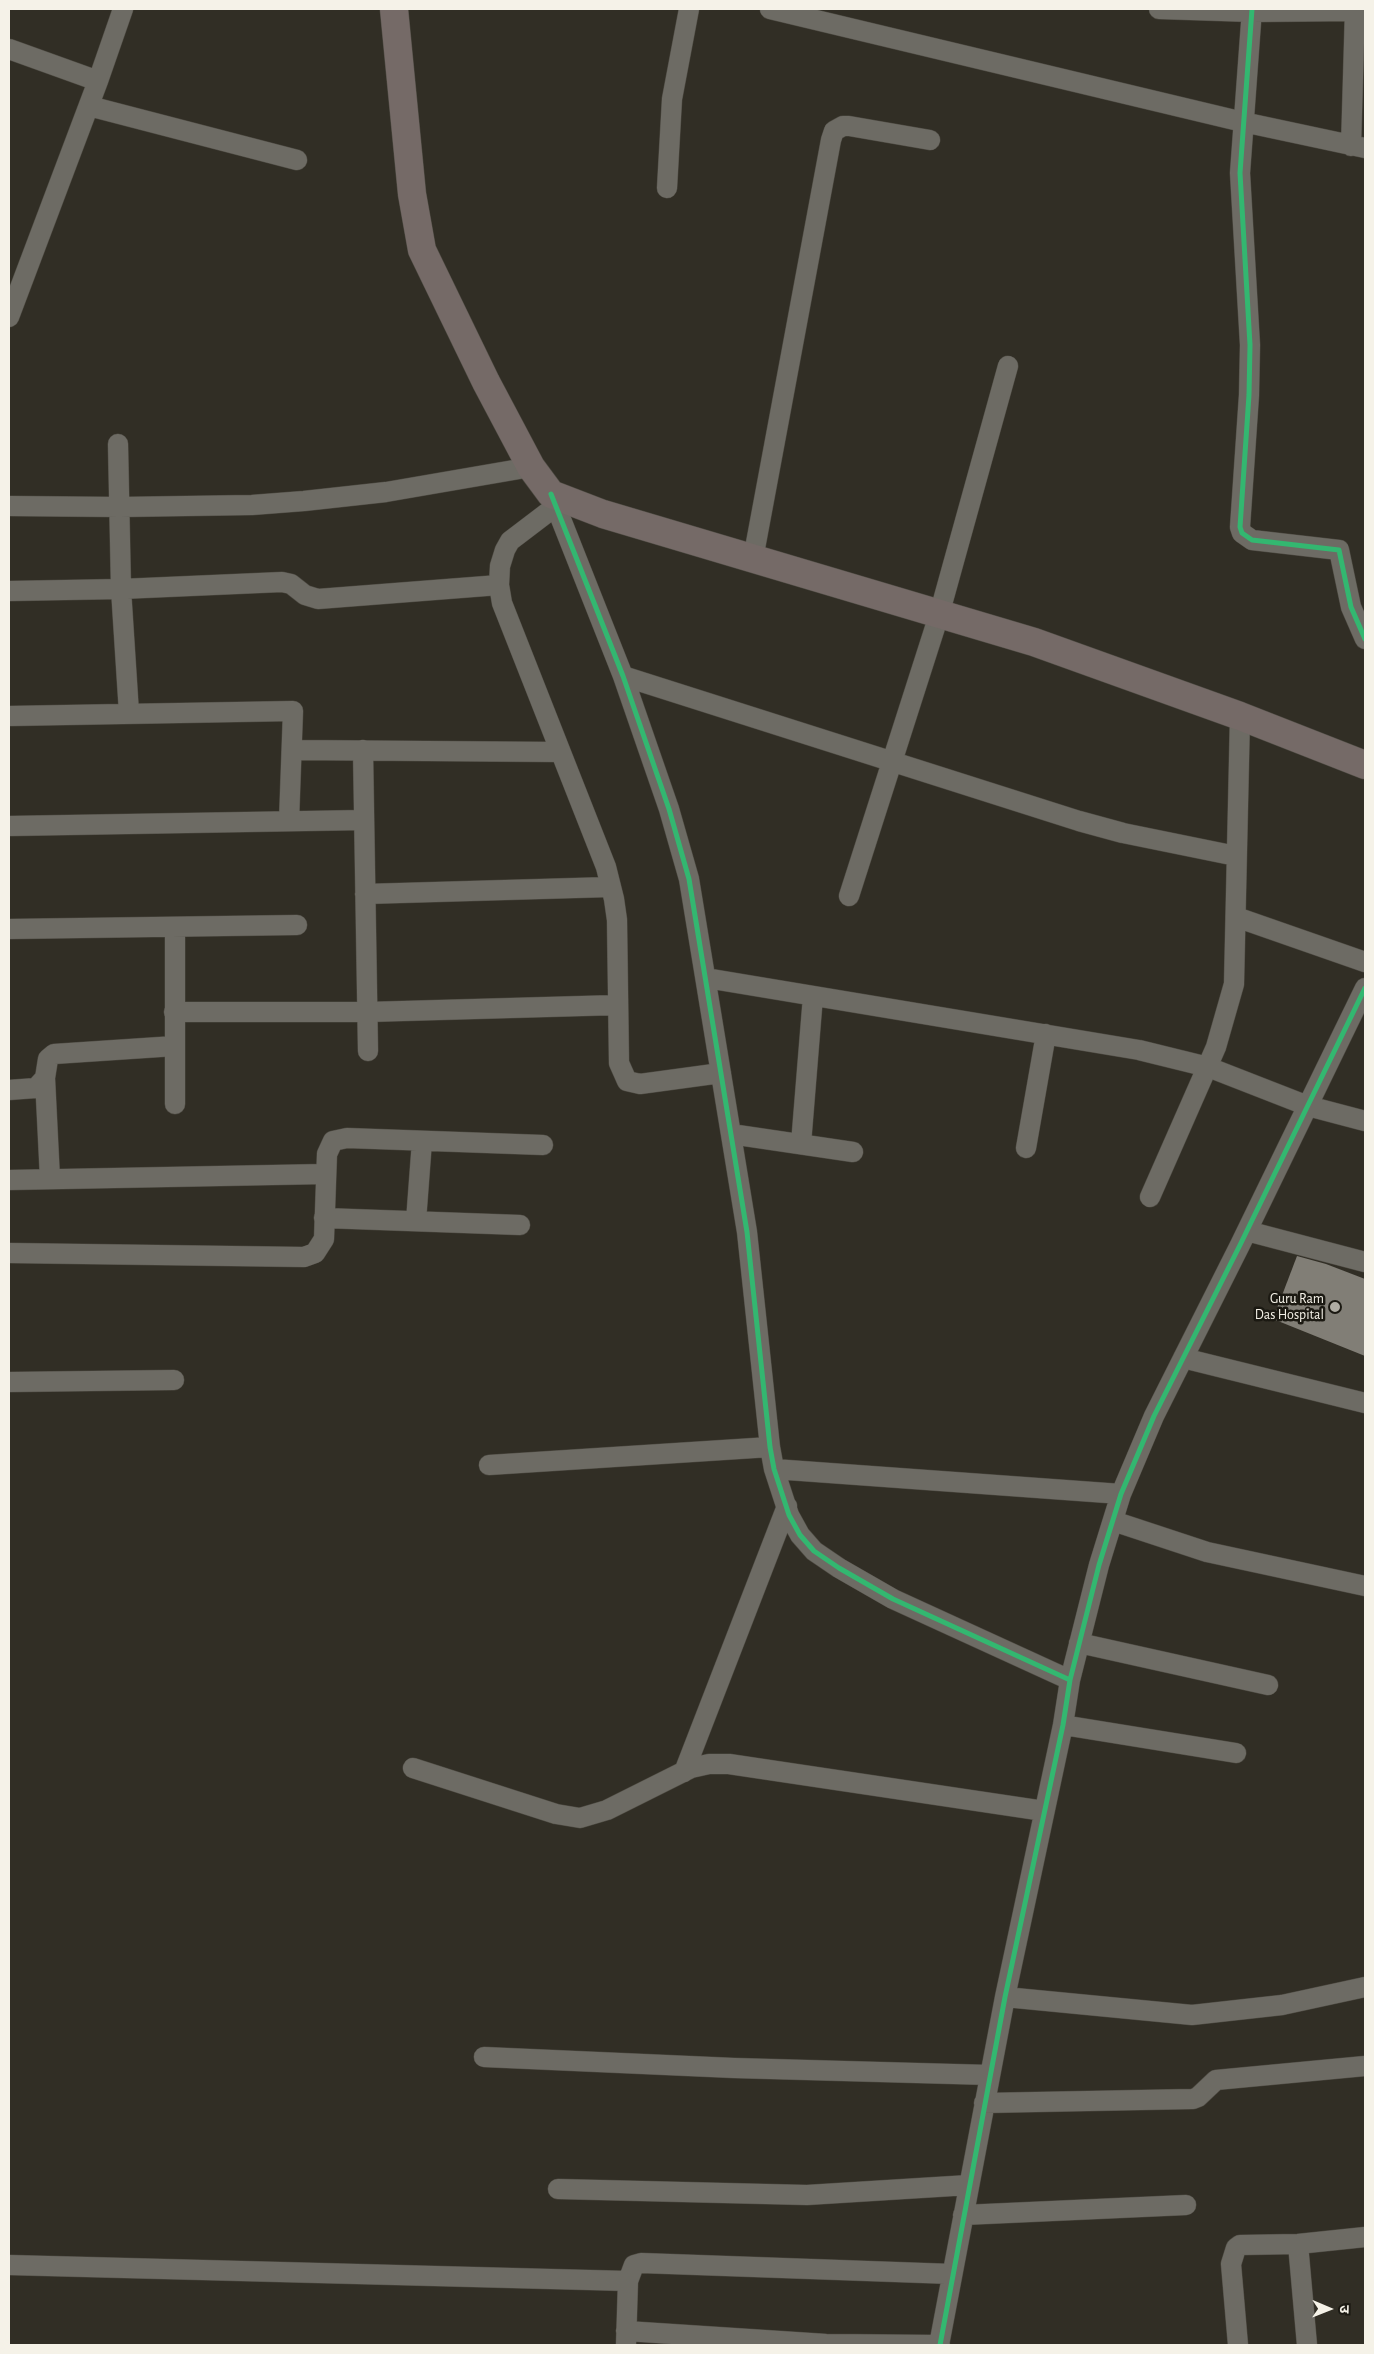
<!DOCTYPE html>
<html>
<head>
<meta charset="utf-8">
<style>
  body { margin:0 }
  #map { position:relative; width:1374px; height:2354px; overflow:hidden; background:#312e25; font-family:"Alegreya Sans","Noto Sans Devanagari",sans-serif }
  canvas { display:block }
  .frame { position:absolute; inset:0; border:10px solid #f5f2e8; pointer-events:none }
  .north { position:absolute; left:1304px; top:2284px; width:50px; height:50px; -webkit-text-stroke:4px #1b1912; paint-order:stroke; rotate:91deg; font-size:14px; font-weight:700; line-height:20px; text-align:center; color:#f5f2e8 }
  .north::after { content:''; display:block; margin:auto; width:18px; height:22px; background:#f5f2e8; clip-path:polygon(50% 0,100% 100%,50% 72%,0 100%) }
</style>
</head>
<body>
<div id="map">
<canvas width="1374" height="2354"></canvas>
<div class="frame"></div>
<div class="north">उ</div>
</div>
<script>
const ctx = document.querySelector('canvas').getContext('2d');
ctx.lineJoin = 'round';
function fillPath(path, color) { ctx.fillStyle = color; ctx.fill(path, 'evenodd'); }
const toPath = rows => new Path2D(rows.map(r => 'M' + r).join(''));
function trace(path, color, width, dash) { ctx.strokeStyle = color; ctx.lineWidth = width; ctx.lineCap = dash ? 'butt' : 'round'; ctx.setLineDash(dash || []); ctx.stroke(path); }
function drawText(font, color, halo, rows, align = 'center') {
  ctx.font = font + ' "Alegreya Sans",sans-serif'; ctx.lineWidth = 5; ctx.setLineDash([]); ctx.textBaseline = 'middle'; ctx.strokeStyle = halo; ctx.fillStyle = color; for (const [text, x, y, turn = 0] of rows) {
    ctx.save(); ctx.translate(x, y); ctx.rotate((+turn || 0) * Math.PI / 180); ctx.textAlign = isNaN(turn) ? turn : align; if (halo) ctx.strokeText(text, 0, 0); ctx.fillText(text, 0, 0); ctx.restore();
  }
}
fillPath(toPath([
  [1297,1256,1326,1264,1365,1279,1365,1356,1273,1319]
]), '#817e76');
const minor = toPath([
  [770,9,1243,122,1365,148],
  [1159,9,1252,12,1355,11],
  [1252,9,1240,173,1250,345,1249,395,1240,527,1242,533,1252,540,1339,550,1351,607,1365,639],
  [9,49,98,81],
  [89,106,297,160],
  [1351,146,1355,9],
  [667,188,672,99,689,9],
  [9,317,98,81,123,9],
  [118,444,121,589,129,713],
  [551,494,623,676,669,809,689,879,747,1232,770,1447,774,1469,789,1515,800,1535,814,1551,839,1568,893,1599,1070,1680],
  [9,506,120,507,252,505,304,501,386,492,531,467],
  [556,506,510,541,505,550,500,566,499,585,502,603,606,867,614,899,617,920,619,1063,627,1081,640,1084,721,1073],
  [753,559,831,140,834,131,843,126,849,126,930,140],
  [9,591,121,589,282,582,291,584,305,595,318,599,499,585],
  [623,676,1079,821,1123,833,1236,856],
  [9,716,293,711,289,821],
  [292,750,560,752],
  [363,750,368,1051],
  [9,826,364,820],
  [365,894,610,887],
  [849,896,939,615,1008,366],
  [1236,917,1365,962],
  [9,929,297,925],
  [706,978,1139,1050,1208,1067,1308,1106,1365,1121],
  [174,1012,367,1012,618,1005],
  [45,1078,50,1179],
  [9,1090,36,1088,45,1078,48,1059,54,1054,175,1046],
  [175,1104,175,927],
  [731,1134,853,1152],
  [801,1144,813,996],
  [1026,1148,1046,1034],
  [9,1180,325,1174],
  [1150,1197,1216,1047,1234,984,1240,716],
  [324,1218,520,1225],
  [416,1221,422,1141],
  [1247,1231,1365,1262],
  [9,1253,304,1257,315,1253,324,1239,327,1154,333,1141,347,1138,543,1145],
  [1183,1358,1365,1403],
  [9,1382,174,1380],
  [489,1465,770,1447],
  [774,1469,1121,1494],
  [1113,1521,1207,1552,1365,1586],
  [1079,1643,1268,1685],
  [1063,1725,1236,1753],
  [413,1768,556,1814,580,1818,607,1810,691,1768,709,1764,729,1764,1044,1811],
  [684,1772,787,1506],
  [1005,1997,1192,2015,1282,2005,1365,1987],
  [484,2057,734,2068,990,2075],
  [984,2103,1193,2099,1198,2097,1216,2080,1365,2066],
  [558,2189,807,2195,969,2185],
  [963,2215,1186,2205],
  [1298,2244,1307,2345],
  [9,2265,628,2281],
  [626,2331,826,2344,940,2345],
  [626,2345,628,2281,634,2265,641,2263,952,2274],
  [939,2345,1005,1997,1063,1725,1070,1680,1099,1565,1121,1494,1154,1416,1240,1245,1365,988],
  [1238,2345,1231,2264,1236,2248,1240,2245,1298,2244,1365,2237]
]);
const highway = toPath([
  [394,9,412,194,422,250,486,382,531,467,551,494,603,514,1034,642,1240,716,1365,765]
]);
trace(minor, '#4d4a42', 21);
trace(highway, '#4d4a42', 29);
trace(minor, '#6d6b64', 20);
trace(highway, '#756a67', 28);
trace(toPath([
  [1252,9,1240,173,1250,345,1249,395,1240,527,1242,533,1252,540,1339,550,1351,607,1365,639],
  [551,494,623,676,669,809,689,879,747,1232,770,1447,774,1469,789,1515,800,1535,814,1551,839,1568,893,1599,1070,1680],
  [940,2345,1005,1997,1063,1725,1070,1680,1099,1565,1121,1494,1154,1416,1240,1245,1365,988]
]), '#33b770', 5);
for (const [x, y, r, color] of [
  [1335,1307,6,"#b0ada4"]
]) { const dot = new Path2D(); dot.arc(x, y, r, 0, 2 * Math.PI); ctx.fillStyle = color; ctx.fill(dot); trace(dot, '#1b1912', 2); }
drawText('14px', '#f5f2e8', '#1b1912', [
  ["Guru Ram",1324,1299],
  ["Das Hospital",1324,1315]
], 'right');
</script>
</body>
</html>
